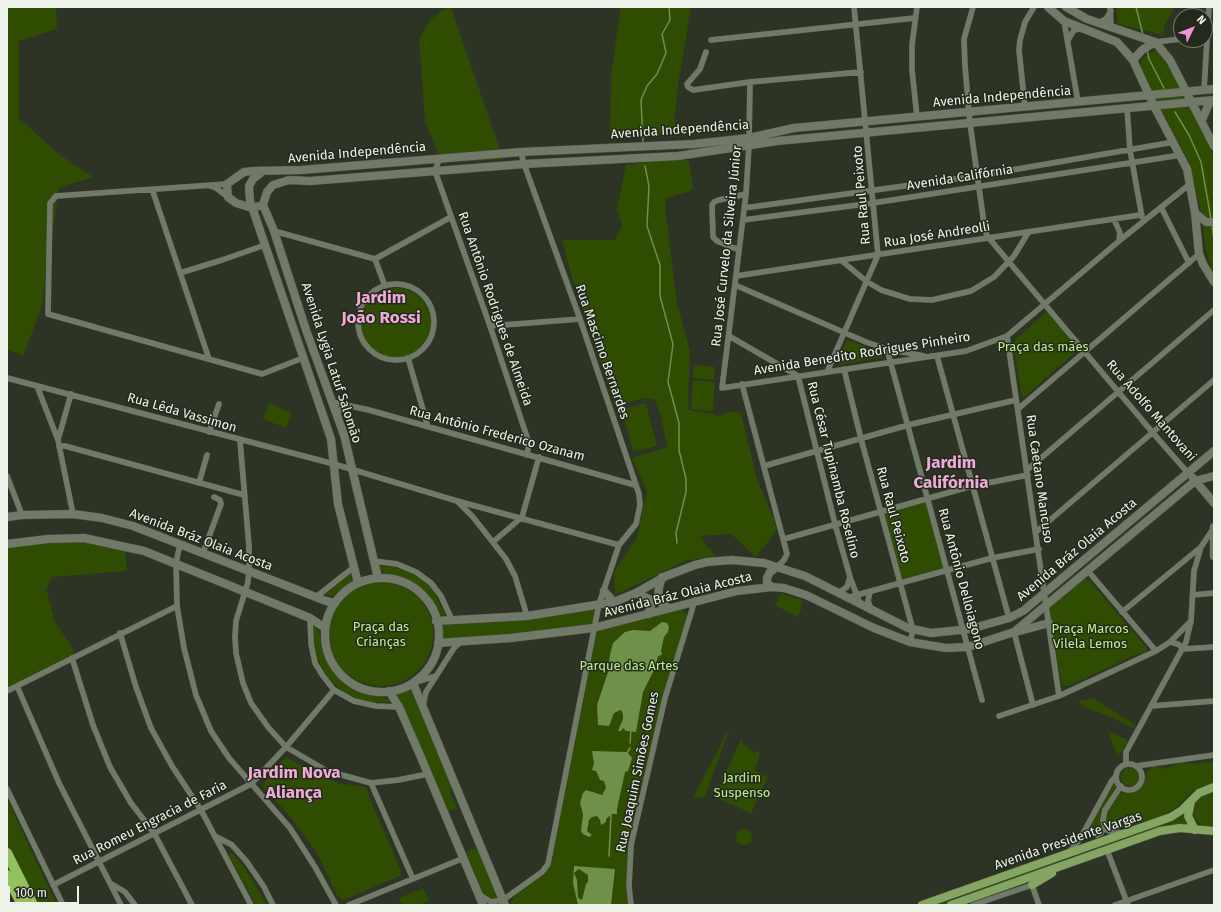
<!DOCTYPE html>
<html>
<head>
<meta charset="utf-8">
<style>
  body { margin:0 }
  #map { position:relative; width:1221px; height:912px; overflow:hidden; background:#2d3425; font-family:"Fira Sans",sans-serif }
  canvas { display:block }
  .frame { position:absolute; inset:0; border:8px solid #eef3ea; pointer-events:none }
  .north { position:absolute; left:1173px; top:8px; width:40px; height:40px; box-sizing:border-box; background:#232a1c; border:1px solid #747a6e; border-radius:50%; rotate:47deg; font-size:11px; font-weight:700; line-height:16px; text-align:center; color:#eef3ea }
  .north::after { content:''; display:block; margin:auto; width:14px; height:18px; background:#f491d4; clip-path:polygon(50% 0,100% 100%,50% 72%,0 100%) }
  .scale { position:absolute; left:8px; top:886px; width:71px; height:18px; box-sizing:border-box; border:2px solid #eef3ea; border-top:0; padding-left:5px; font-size:12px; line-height:14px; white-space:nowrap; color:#eef3ea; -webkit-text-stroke:3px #232a1c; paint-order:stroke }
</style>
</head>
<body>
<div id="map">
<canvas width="1221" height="912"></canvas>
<div class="frame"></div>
<div class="north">N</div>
<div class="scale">100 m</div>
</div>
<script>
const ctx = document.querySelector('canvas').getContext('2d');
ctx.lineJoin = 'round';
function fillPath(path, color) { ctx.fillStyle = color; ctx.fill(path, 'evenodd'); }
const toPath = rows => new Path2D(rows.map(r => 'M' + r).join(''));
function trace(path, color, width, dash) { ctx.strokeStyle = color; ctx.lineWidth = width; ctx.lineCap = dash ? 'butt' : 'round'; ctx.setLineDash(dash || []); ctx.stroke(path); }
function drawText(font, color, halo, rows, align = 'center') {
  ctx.font = font + ' "Fira Sans",sans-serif'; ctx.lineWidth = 3; ctx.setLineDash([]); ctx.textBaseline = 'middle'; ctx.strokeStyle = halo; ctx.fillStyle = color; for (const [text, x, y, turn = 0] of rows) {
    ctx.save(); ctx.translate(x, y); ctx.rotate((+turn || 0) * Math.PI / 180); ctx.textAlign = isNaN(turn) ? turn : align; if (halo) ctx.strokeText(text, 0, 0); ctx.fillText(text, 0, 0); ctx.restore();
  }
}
fillPath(toPath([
  [7,7,56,7,57,29,19,41,19,118,56,152,93,177,59,188,41,309,23,356,7,349],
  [451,7,503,159,443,163,425,122,419,39,431,19,444,9],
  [621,7,691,7,678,86,675,114,675,134,610,138,611,74],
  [1116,7,1175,7,1165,24,1163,35,1118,24],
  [1156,50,1167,61,1210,147,1214,160,1214,276,1206,250,1201,210,1189,162,1143,75,1140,65,1143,58],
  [681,158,689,161,693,188,688,192,667,198,665,206,677,303,690,351,688,396,689,410,714,414,718,417,729,411,741,413,757,479,778,529,756,557,731,534,700,536,715,556,685,561,615,595,614,572,637,537,647,491,632,458,667,447,661,416,654,399,645,398,614,406,603,368,570,271,562,240,615,240,622,225,617,208,626,165],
  '361 323a35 35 0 1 1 70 0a35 35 0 1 1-70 0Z',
  [1046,312,1049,313,1078,348,1077,351,1024,397,1022,397,1013,342],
  [847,340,880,352,883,355,882,357,840,365,837,361],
  [694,365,715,367,714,380,693,378],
  [693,380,715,382,713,411,691,409],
  [269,403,292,413,286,428,263,419],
  [646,403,657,446,633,452,622,409],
  [928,498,948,571,901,584,881,512],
  [48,539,125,546,127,571,52,577,46,589,55,622,74,650,72,658,7,691,7,545],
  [379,566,394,567,411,573,427,584,434,592,446,615,440,616,422,589,407,579,384,574],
  [351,574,351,582,332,596,325,595,347,575],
  [1084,578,1088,579,1146,647,1147,650,1145,653,1137,654,1071,685,1064,686,1061,682,1049,608],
  '329 634a52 52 0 1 1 104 0a52 52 0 1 1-104 0Z',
  [781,594,802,600,801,610,797,617,775,605],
  [599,604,593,628,442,641,442,621],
  [680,609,686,613,688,620,663,696,636,806,628,852,627,889,629,905,510,905,514,897,545,872,552,861,595,633,597,631],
  [313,624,319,632,324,657,333,672,345,684,360,692,383,696,391,702,371,702,358,699,341,690,327,676,317,658,313,640],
  [410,689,451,784,450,792,457,809,448,811,397,694],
  [1093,698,1136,725,1134,728,1099,712,1085,708,1078,702,1082,700],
  [731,725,704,798,695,797,694,796],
  [1108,731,1128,740,1120,755,1117,755],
  [741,739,744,745,753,752,755,751,760,753,755,770,768,777,751,813,715,797],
  [285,757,311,771,338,783,365,787,401,871,400,876,343,900,338,897,317,853,288,814,264,788,263,784],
  [1180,762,1197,764,1214,762,1214,784,1193,791,1176,808,1162,816,1115,830,1109,828,1105,818,1106,813,1117,796,1123,793,1138,791,1143,785,1147,772,1153,765,1166,769],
  '1121 777a9 9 0 1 1 18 0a9 9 0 1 1-18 0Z',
  [1114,783,1116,787,1102,813,1101,829,1095,833,1091,825],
  [1214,790,1214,828,1202,826,1194,818,1193,806,1200,796],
  [7,799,57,905,38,905,7,843],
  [1185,816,1187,824,1185,825,941,905,935,905],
  '736 837a8 8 0 1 1 16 0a8 8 0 1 1-16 0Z',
  [477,848,497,898,486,902,466,852],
  [231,852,244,867,267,905,256,905,229,856],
  [423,888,429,901,418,905,402,905,399,898]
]), '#2f4c00');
fillPath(toPath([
  [662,622,667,623,669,627,668,632,664,637,661,651,662,655,658,656,655,668,643,692,636,732,626,731,623,728,621,731,618,731,623,719,623,714,621,710,614,713,609,726,598,725,597,705,608,672,610,655,613,643,625,632,633,630,650,631],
  [592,751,627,752,632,758,628,771,625,772,617,809,617,814,612,814,606,819,606,822,601,825,600,820,597,816,592,817,589,820,587,831,592,835,589,837,583,834,581,831,583,814,580,803,583,793,586,790,602,795,606,788,604,781,600,780,596,771,592,770,594,763],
  [574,866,615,869,611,905,578,905,573,883],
  [579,869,588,875,588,882,586,884,582,900,578,898,577,880,574,873]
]), '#6e9049');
trace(toPath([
  [1136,7,1143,35],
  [1147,50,1149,59,1164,88],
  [1175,112,1189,135,1201,162,1211,219],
  [643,142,641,100,647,86,657,74,666,53,662,34,670,20,669,7],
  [645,166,649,186,647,226,660,265,660,296,673,344,668,382,679,423,679,450,686,479,686,492,676,533,677,543],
  [1212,225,1214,241],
  [630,743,631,729],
  [627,753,630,748],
  [609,856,611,814]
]), '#6e9049', 1.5);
const street = toPath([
  [973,7,964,39,965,66,970,123,985,231,988,237,1153,433,1188,473],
  [1110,7,1111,26],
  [1064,21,1078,102],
  [1098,23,1106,19,1111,11],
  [711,40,915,18],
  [1068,40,1074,30,1080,29],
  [1155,42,1181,39],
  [706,52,700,69,687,84,688,87,693,90,750,82,861,72],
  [750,82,749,145,746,194,722,388,966,351,1007,336,1119,241,1190,184],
  [1204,90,1209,7],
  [1025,107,1019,50,1020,40,1025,22,1034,7],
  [1127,108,1130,150,1142,217],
  [917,117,912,70,912,45,917,7],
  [443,158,438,162,435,171,490,326,529,443,527,455],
  [227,184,56,196,50,203,48,314,262,374,303,358],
  [210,186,216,188,228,197],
  [152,189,209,359],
  [1161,207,1189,263],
  [744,208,977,176,1174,142],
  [1114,219,1120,233,1119,241],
  [743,220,873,203,1181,155],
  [274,231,375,259,451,217],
  [739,250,717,241,713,237,712,205,714,202,719,200,746,194],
  [375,259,385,286],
  [842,261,866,281,881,290,910,299,932,300,971,291,994,277,1014,256,1028,233],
  [180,273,222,260,265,245],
  [736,276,1140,215],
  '358 322a38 38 0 1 1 76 0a38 38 0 1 1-76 0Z',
  [735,285,866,342,887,349,924,356],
  [490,326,580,319],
  [729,336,798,376,835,524,850,577,860,604],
  [1007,336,1059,696],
  [887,349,982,700],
  [937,356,1009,618],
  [408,358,428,427],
  [844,369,861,439,913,630,910,642],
  [827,372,878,255,854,7],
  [7,378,334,464,457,501,619,545],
  [742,384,787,554,784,560,777,567],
  [37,386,58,440,73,514],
  [332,402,369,410,635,485],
  [1018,409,1199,254],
  [336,415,341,409,350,406],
  [209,432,219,404],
  [58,440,71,394],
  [240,441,249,546,249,571,248,582,236,621,235,637,236,653,243,683,251,703,268,727,286,747,327,771,371,783,398,780,428,774],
  [59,446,65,446,244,495],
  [764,466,908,425,1016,400],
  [1027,470,1214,310],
  [7,476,22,515],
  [199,483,207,455],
  [457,501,473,517,506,559,515,576,527,616],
  [1036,532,1214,380],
  [784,539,972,486,1028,475],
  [493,542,522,517,539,457],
  [180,544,176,563,177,606,184,648,196,695,211,731,229,758,290,828,315,867,336,905],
  [203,553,221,504,220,500,214,497],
  [373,561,397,564,416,572,431,583,441,596,452,620],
  [1088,571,1156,651],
  [870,592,868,601,871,609],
  [838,593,847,587,850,577],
  [1193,595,1214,593],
  [853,596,992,558,1039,549],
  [316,597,354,567],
  [1122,612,1201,547,1213,529],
  [310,618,311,644,315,663,323,676,334,690,354,701,376,706,399,707],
  [1014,632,1033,705],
  [120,633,136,687,151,728,172,766,201,810,251,905],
  [1170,642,1178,644,1183,649,1214,647],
  [72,658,93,725,110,767,131,803,154,833,192,905],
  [413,683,436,676],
  [17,686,59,783,121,905],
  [7,691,177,606],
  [423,706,426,692,454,648,461,642],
  [1151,706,1214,701],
  [999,716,1059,696,1156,651,1170,642,1191,621],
  [1126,764,1126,752,1186,642,1191,621,1194,571,1201,547],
  '1116 777a13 13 0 1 1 26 0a13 13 0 1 1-26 0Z',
  [1136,766,1214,755],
  [371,783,413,879],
  [1121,786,1105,810,1103,820,1105,827,1109,831,1123,833],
  [7,789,63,905],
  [1087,826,1092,833,1097,835,1101,833,1105,827],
  [215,836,232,845,247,862,264,887,273,905],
  [1107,850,1128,905],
  [1069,852,1080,839,1111,782,1116,776],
  [110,883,125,892,135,905],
  [53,885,251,784,286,747,334,690],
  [480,895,491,902,503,900,542,872,548,864,599,604,619,545,636,524,640,505,639,494,580,319,524,164,521,152],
  [349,905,464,858],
  [631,905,629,886,631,845,665,698,695,600],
  [973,905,1032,885,1039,905],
  [1115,905,1214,870]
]);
const secondary = toPath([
  [1048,7,1064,21,1117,42,1133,60,1154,106,1187,169,1195,213,1199,254,1203,264,1214,282],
  [1066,7,1087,19,1155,42,1170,60,1214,146],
  [1133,60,1142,50,1155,42],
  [1202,120,1210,101],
  [263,171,253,179,249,186,250,201,331,439,338,504,358,583],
  [263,205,252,208,236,203,228,197,227,184,244,172,254,171,301,170,521,152,694,144,749,138,794,128,1214,89],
  [263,205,267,192,273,185,289,180,310,181,524,164,678,156,777,141,1214,100],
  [263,205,274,231,306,330,344,435,378,578],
  [1195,213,1206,222,1214,222],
  [1193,478,1214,503],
  [7,517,22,515,73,514,102,518,133,526,326,601,335,603],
  [1214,527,1214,556],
  [7,544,48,539,84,538,144,551,310,618,325,628],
  [662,577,659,587,658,597,660,602,668,608],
  '325 635a57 57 0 1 1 114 0a57 57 0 1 1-114 0Z',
  [772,587,767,583,767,578,770,572,777,567],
  [604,591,614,602],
  [636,593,649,599,651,606,648,614],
  [436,621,527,616,614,602,636,593,666,576,695,565,707,562,732,560,764,563,805,576,908,628,931,633,970,629,1009,618,1023,611,1214,451],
  [1016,632,1049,623],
  [438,643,511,638,593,628,737,591,772,587,784,588,806,595,874,628,910,642,946,648,968,647,1014,632,1195,481,1214,476],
  [413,683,505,905],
  [389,691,399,707,420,755,483,905]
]);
const primary = toPath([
  [1191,801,1188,816,1195,830],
  [1032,885,1052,873],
  [922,905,1171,817,1182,810,1199,793,1214,787],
  [951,905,1160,831,1180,828,1214,831]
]);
const highway = toPath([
  [7,853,33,905],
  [7,875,22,905]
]);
trace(street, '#495043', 6);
trace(secondary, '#495043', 9);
trace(primary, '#495043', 9);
trace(highway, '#495043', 11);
trace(street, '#717a69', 5.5);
trace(secondary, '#717a69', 8);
trace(primary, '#85a562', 8);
trace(highway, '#92c25d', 10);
drawText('13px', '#eef3ea', '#232a1c', [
  ["Avenida Independência",1002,97,-5],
  ["Avenida Independência",680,130,-4],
  ["Avenida Independência",357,153,-5],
  ["Avenida Califórnia",960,178,-9],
  ["Rua Raul Peixoto",862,195,-95],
  ["Rua José Andreolli",937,235,-9],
  ["Rua José Curvelo da Silveira Júnior",727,246,-84],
  ["Rua Antônio Rodrigues de Almeida",495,309,71],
  ["Rua Mascimo Bernardes",602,352,71],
  ["Avenida Benedito Rodrigues Pinheiro",862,354,-9],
  ["Avenida Lygia Latuf Salomão",331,363,72],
  ["Rua Adolfo Mantovani",1151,411,49],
  ["Rua Lêda Vassimon",182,413,16],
  ["Rua Antônio Frederico Ozanam",497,434,15],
  ["Rua César Tupinamba Roselino",833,470,76],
  ["Rua Caetano Mancuso",1039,479,82],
  ["Rua Raul Peixoto",893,515,75],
  ["Avenida Bráz Olaia Acosta",201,540,21],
  ["Avenida Bráz Olaia Acosta",1077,550,-40],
  ["Rua Antônio Delloiagono",961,579,75],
  ["Avenida Bráz Olaia Acosta",678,595,-14],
  ["Rua Joaquim Simões Gomes",638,772,-78],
  ["Rua Romeu Engracia de Faria",150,823,-27],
  ["Avenida Presidente Vargas",1068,841,-19]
]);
drawText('13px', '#beee8c', '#232a1c', [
  ["Praça das mães",1043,347],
  ["Praça das",381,627],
  ["Crianças",381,642],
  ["Praça Marcos",1090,629],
  ["Vilela Lemos",1090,644],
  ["Parque das Artes",629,666],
  ["Jardim",742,778],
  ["Suspenso",742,793]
]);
drawText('bold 17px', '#efaad7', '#232a1c', [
  ["Jardim",381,298],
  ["João Rossi",381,318],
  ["Jardim",951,463],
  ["Califórnia",951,483],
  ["Jardim Nova",294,773],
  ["Aliança",294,793]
]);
</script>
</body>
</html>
